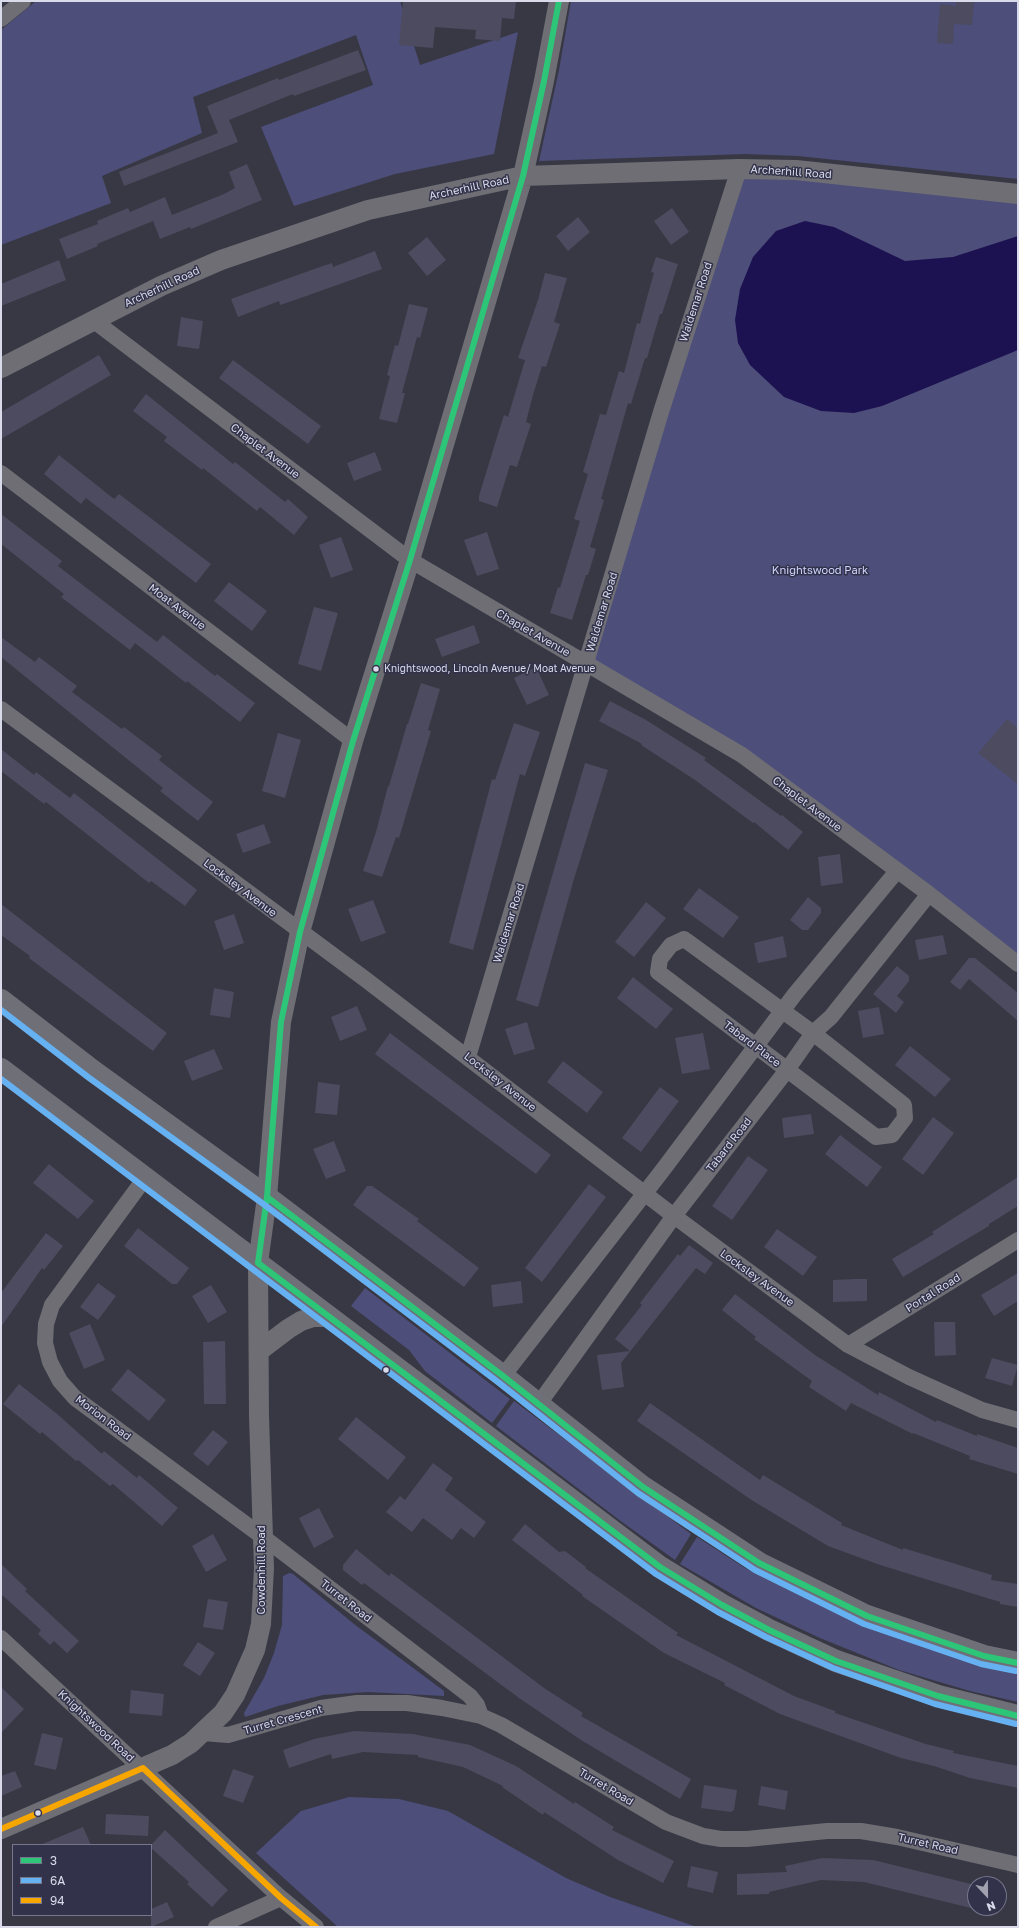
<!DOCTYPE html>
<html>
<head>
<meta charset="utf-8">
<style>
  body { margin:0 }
  #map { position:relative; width:1019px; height:1928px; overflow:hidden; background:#383845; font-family:"Golos Text",sans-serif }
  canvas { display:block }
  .frame { position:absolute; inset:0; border:2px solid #d9daea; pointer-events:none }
  .legend { position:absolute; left:12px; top:1844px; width:140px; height:72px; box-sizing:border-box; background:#32334b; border:1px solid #75768b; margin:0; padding:5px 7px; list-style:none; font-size:12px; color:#d9daea }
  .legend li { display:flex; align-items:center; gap:8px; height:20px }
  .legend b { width:20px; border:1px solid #75768b }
  .north { position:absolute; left:967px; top:1876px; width:40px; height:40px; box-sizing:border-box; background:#32334b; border:1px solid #75768b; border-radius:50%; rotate:158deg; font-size:11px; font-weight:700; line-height:16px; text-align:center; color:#d9daea }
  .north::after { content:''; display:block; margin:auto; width:14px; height:18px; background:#a1a1b0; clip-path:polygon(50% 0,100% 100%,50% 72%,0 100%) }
</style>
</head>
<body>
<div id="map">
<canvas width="1019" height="1928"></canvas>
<div class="frame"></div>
<ul class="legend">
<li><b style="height:5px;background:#2dc577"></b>3</li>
<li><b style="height:5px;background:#66b1f2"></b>6A</li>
<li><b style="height:5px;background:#f7a600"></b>94</li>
</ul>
<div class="north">N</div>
</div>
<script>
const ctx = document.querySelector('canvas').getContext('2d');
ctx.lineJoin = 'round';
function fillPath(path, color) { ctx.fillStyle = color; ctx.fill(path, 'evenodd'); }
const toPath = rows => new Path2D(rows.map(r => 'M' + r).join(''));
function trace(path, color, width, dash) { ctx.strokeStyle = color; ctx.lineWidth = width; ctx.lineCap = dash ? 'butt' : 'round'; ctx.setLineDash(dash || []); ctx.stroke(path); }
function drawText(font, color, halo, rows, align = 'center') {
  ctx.font = font + ' "Golos Text",sans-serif'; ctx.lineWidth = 3; ctx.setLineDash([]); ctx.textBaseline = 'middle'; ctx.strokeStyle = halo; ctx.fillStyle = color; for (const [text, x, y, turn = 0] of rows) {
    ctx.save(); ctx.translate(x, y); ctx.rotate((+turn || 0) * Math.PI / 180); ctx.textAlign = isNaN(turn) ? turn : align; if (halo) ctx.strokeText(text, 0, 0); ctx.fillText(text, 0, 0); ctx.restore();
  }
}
fillPath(toPath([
  [36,1,400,1,420,65,518,32,494,154,395,174,294,206,261,127,373,85,356,35,193,97,202,133,102,176,111,203,1,245,1,30],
  [571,1,1018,1,1018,179,798,156,745,154,539,161,559,70],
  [739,169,1018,194,1018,964,742,755,586,664],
  [365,1288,510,1399,492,1423,425,1371,409,1350,351,1306],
  [514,1401,691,1534,675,1560,622,1522,496,1426],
  [697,1537,745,1568,828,1609,1018,1671,1018,1702,970,1691,899,1670,820,1638,756,1608,680,1564],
  [289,1573,293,1574,354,1624,444,1691,444,1696,368,1692,323,1695,278,1706,245,1717,244,1713,264,1678,274,1653,282,1625,283,1576],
  [349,1797,399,1799,448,1811,566,1878,610,1897,697,1927,338,1927,256,1853,301,1811]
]), '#4d4e7a');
fillPath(toPath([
  [805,221,834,227,905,261,953,257,1018,236,1018,350,882,406,854,413,821,411,784,397,750,365,738,343,735,320,740,289,753,257,776,231]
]), '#1d1251');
fillPath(toPath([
  [403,1,516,1,514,19,502,18,500,41,475,39,476,30,435,27,433,48,399,45],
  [956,1,974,1,972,25,954,24,953,44,937,43,940,4,956,6],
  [358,50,366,70,294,96,293,94,229,120,238,142,124,186,119,172,218,133,207,106,278,78,279,80],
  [247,164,262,200,191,229,190,227,160,239,153,221,97,244,98,246,67,259,59,239,98,224,97,221,128,208,130,212,165,197,172,215,224,194,235,188,229,172],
  [672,208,689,232,671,245,654,221],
  [578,217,590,232,568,251,556,236],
  [427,237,446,260,427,276,408,253],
  [375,251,382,269,295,300,280,305,279,301,238,317,231,299,317,268,332,263,333,267],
  [656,257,678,264,662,314,660,314,647,358,645,358,631,404,628,403,601,499,604,500,590,547,596,549,588,575,586,575,572,620,550,613,558,587,560,588,580,521,574,519,588,474,583,472,600,414,606,415,619,371,624,373,637,323,640,324,648,294,654,273,651,272],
  [59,260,66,280,1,306,1,284],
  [545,273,567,278,554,322,560,324,546,367,542,366,533,395,526,422,531,424,517,467,510,465,497,507,479,501,479,496,497,437,504,415,508,417,525,360,518,358,538,300],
  [409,304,428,308,420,338,417,337,402,393,405,393,397,423,379,419,390,376,387,375,395,345,398,346],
  [181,317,203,321,199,349,177,346],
  [99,355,111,375,1,439,1,412],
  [233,360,321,426,308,444,219,378],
  [146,394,233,464,235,462,285,502,288,499,308,517,294,535,260,507,257,511,203,468,202,470,164,441,167,437,133,411],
  [375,452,382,470,354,481,347,463],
  [59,455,114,499,119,494,211,564,196,583,86,498,81,504,44,474],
  [1,514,62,561,58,566,157,642,163,635,215,676,217,674,255,703,240,722,187,681,186,683,135,643,130,650,61,597,64,594,1,544],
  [487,532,499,569,477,576,464,540],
  [341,537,353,570,331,578,319,545],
  [229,582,267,611,252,631,214,601],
  [314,607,338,613,321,671,298,664],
  [474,625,480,643,442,657,435,639],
  [1,637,35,662,39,657,77,686,72,692,122,729,124,727,162,756,159,760,213,802,198,821,160,791,163,788,1,657],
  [536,667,549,695,527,705,514,678],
  [421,683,440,689,428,730,431,731,399,838,396,837,382,877,363,871,376,832,388,786,389,786,407,724,408,724],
  [610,701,646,720,706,758,704,760,781,816,782,815,803,832,788,850,754,822,753,823,695,780,641,745,642,744,599,721],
  [1007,719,1018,728,1018,784,978,753],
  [514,723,540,732,525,776,520,774,473,950,449,943,492,779,495,780],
  [278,733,301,740,285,798,262,791],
  [1,749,34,775,36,772,70,798,74,793,197,890,185,906,151,881,149,883,46,802,44,804,1,771],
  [585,763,608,770,574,879,538,1007,516,1000],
  [264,824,271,843,243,853,236,834],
  [840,854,843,883,821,886,818,857],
  [699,888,739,917,723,938,683,909],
  [808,897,821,908,821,913,808,930,802,930,790,920],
  [373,900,386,933,361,942,348,909],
  [646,902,666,918,634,957,615,942],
  [1,904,167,1033,153,1051,29,958,30,956,1,935],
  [234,914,244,943,224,950,214,921],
  [943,935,947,954,919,960,915,940],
  [783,936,787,957,758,963,754,943],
  [969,958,975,958,1018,993,1018,1021,969,979,960,990,950,982],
  [897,966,909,976,909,981,897,996,904,1002,896,1013,873,994],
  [633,977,673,1009,656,1029,617,998],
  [214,988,234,992,230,1018,210,1015],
  [357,1006,367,1030,340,1041,331,1017],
  [879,1007,884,1034,863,1038,858,1011],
  [527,1022,535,1049,514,1055,505,1029],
  [390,1033,551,1155,536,1174,375,1054],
  [703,1033,710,1069,682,1074,675,1038],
  [910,1046,951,1079,935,1097,895,1065],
  [214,1049,223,1069,192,1081,184,1061],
  [563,1061,603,1092,587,1113,547,1082],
  [318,1082,340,1085,337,1115,315,1113],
  [660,1087,679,1101,641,1152,622,1138],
  [811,1114,814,1134,784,1138,782,1118],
  [933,1117,954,1133,923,1175,902,1159],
  [840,1135,882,1167,867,1187,825,1154],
  [334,1141,346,1171,326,1179,313,1149],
  [748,1156,768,1170,732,1220,712,1206],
  [49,1164,94,1201,78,1219,33,1183],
  [1018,1177,1018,1206,989,1224,989,1226,903,1277,892,1259,934,1234,932,1232],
  [589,1184,606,1197,542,1282,525,1268],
  [367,1186,372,1186,419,1219,417,1221,479,1268,464,1287,353,1205],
  [138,1228,189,1268,177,1284,172,1284,124,1246],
  [777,1229,817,1257,803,1276,764,1247],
  [46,1233,63,1246,44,1270,42,1268,1,1327,1,1293],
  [689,1245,713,1263,705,1274,696,1268,621,1363,624,1387,602,1390,597,1355,630,1351,615,1339,642,1305,640,1303,678,1254,680,1256],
  [1018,1273,1018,1301,994,1316,981,1295],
  [856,1279,867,1279,867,1301,833,1302,833,1280],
  [521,1281,523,1303,493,1307,491,1285],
  [98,1283,116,1296,98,1320,80,1307],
  [211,1285,227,1312,208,1323,192,1296],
  [735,1294,815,1355,878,1395,879,1392,936,1422,937,1420,977,1436,977,1434,1018,1448,1018,1474,969,1459,970,1456,913,1433,913,1434,851,1403,846,1411,809,1387,812,1381,754,1339,756,1337,722,1310],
  [934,1322,955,1322,956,1355,935,1356],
  [90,1324,105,1360,84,1369,69,1333],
  [225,1341,226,1404,204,1404,203,1342],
  [992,1358,1018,1365,1012,1386,985,1378],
  [128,1369,166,1400,149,1421,111,1390],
  [19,1384,56,1413,102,1454,104,1451,137,1478,139,1475,178,1508,162,1526,113,1484,110,1486,78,1460,76,1461,42,1432,40,1434,3,1404],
  [650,1403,760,1480,763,1475,842,1523,841,1525,903,1550,903,1548,992,1575,991,1580,1018,1584,1018,1607,1000,1604,1000,1602,880,1565,828,1546,753,1501,637,1421],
  [356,1417,406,1457,388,1480,338,1439],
  [213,1430,228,1442,208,1466,193,1454],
  [433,1463,453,1478,445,1490,486,1522,474,1538,461,1528,452,1540,423,1518,412,1532,386,1512,400,1496,405,1500],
  [319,1508,334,1537,314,1548,299,1518],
  [525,1524,559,1552,565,1551,586,1567,585,1568,678,1633,676,1635,794,1696,835,1711,835,1713,926,1744,954,1751,953,1753,1018,1766,1018,1788,970,1778,934,1766,901,1758,780,1714,724,1685,725,1683,664,1653,582,1596,583,1595,512,1540],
  [213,1534,227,1560,206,1572,192,1546],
  [356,1549,389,1576,391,1573,544,1688,583,1713,581,1716,691,1779,680,1799,581,1740,519,1698,364,1583,362,1585,343,1570,343,1565],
  [1,1564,27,1589,25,1591,79,1641,67,1653,54,1641,50,1645,38,1634,41,1630,1,1594],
  [208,1599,228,1602,223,1630,203,1627],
  [198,1642,215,1653,200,1676,183,1665],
  [1,1687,24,1709,1,1733],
  [131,1690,164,1694,162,1716,129,1713],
  [354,1731,413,1734,470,1745,516,1766,574,1804,575,1802,614,1827,612,1830,674,1861,663,1883,618,1860,544,1812,543,1815,502,1787,503,1786,463,1767,418,1757,418,1755,363,1752,332,1759,331,1754,289,1768,283,1750,314,1739],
  [42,1733,63,1738,56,1770,34,1765],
  [233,1769,254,1776,243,1803,223,1796],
  [15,1771,22,1787,1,1796,1,1776],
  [704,1785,737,1790,734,1810,731,1812,701,1808],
  [761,1786,788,1791,785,1810,758,1805],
  [106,1814,149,1816,148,1836,105,1834],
  [83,1827,91,1845,40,1845],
  [165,1830,228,1890,212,1907,187,1884,189,1882,151,1848,151,1845],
  [822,1858,873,1860,975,1885,975,1909,864,1882,821,1880,769,1892,769,1894,737,1895,737,1874,787,1872,785,1866],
  [691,1866,718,1872,713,1893,687,1887],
  [167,1902,174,1917,151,1927,151,1909]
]), '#4c4b5f');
trace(toPath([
  [1,19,23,1],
  [93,320,410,560,742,755,929,894,1018,964],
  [1,473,353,741],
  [1,709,365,979,674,1216,848,1345,909,1377,982,1410,1018,1420],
  [684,939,813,1033,904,1105,905,1118,892,1135,876,1137,658,972,660,959,671,945,684,939],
  [468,1057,661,412,739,169],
  [145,1178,52,1305,46,1324,45,1343,50,1362,60,1381,75,1398,263,1537,470,1696,477,1705,481,1716],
  [848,1345,1018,1240],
  [503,1376,662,1171,795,994,897,871],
  [538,1405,674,1216,787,1070,813,1033,831,1017,929,894],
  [1,1638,281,1898,316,1927],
  [203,1733,228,1735,321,1708,357,1703,407,1703,442,1708,481,1716,501,1725,666,1822,703,1836,721,1839,747,1839,827,1831,861,1831,897,1837,1018,1865],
  [216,1927,281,1898]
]), '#6e6e74', 16);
trace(toPath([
  [1,368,161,286,221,260,368,210,523,176,739,169,796,170,1018,194],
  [259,1351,288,1329,301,1321,313,1317,329,1317],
  [1,1829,172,1755,191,1743,223,1713,235,1695,255,1650,261,1624,264,1568,259,1416,258,1263,267,1197,281,1022,300,932,353,741,410,560,523,176,544,81,559,1]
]), '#6e6e74', 20);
trace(toPath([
  [1,1000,93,1071,267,1197,503,1376,643,1487,759,1563,867,1616,984,1656,1018,1663],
  [1,1069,660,1567,722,1605,769,1630,836,1661,938,1696,1018,1716]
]), '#6f6f78', 22);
trace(toPath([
  [559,1,544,81,523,176,410,560,353,741,300,932,281,1022,267,1197,258,1263,660,1567,722,1605,769,1630,836,1661,938,1696,1018,1716],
  [267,1197,503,1376,643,1487,759,1563,867,1616,984,1656,1018,1663]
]), '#2dc577', 6);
trace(toPath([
  [1,1010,88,1077,262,1203,498,1382,638,1493,755,1570,864,1624,981,1664,1016,1671],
  [1,1079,656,1574,718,1612,766,1637,833,1668,935,1704,1016,1724]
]), '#66b1f2', 6);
trace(toPath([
  [1,1829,143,1768,281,1898,316,1927]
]), '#f7a600', 6);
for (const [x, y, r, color] of [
  [376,669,3.5,"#d9daea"],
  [386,1370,3.5,"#d9daea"],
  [38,1813,3.5,"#d9daea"]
]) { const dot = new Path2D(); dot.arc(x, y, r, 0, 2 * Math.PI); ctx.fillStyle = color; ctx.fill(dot); trace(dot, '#32334b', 1.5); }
drawText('10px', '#d9daea', '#32334b', [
  ["Knightswood, Lincoln Avenue/ Moat Avenue",384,669]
], 'left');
drawText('11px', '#d9daea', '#32334b', [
  ["Archerhill Road",791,172,4],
  ["Archerhill Road",469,188,-12],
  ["Archerhill Road",162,287,-25],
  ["Waldemar Road",696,302,-72],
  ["Chaplet Avenue",265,451,37],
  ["Moat Avenue",177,607,37],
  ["Waldemar Road",602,612,-73],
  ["Chaplet Avenue",533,633,30],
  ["Chaplet Avenue",807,804,37],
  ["Locksley Avenue",240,888,37],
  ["Waldemar Road",509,923,-73],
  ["Tabard Place",752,1044,37],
  ["Locksley Avenue",500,1082,38],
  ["Tabard Road",729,1145,-52],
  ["Locksley Avenue",757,1278,36],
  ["Portal Road",933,1293,-32],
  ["Morion Road",103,1418,37],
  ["Cowdenhill Road",262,1570,-90],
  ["Turret Road",346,1601,38],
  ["Turret Crescent",283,1720,-16],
  ["Knightswood Road",96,1726,43],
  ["Turret Road",606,1787,31],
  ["Turret Road",928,1844,13]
]);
drawText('11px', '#d0d4fd', '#32334b', [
  ["Knightswood Park",820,571]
]);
</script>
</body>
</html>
